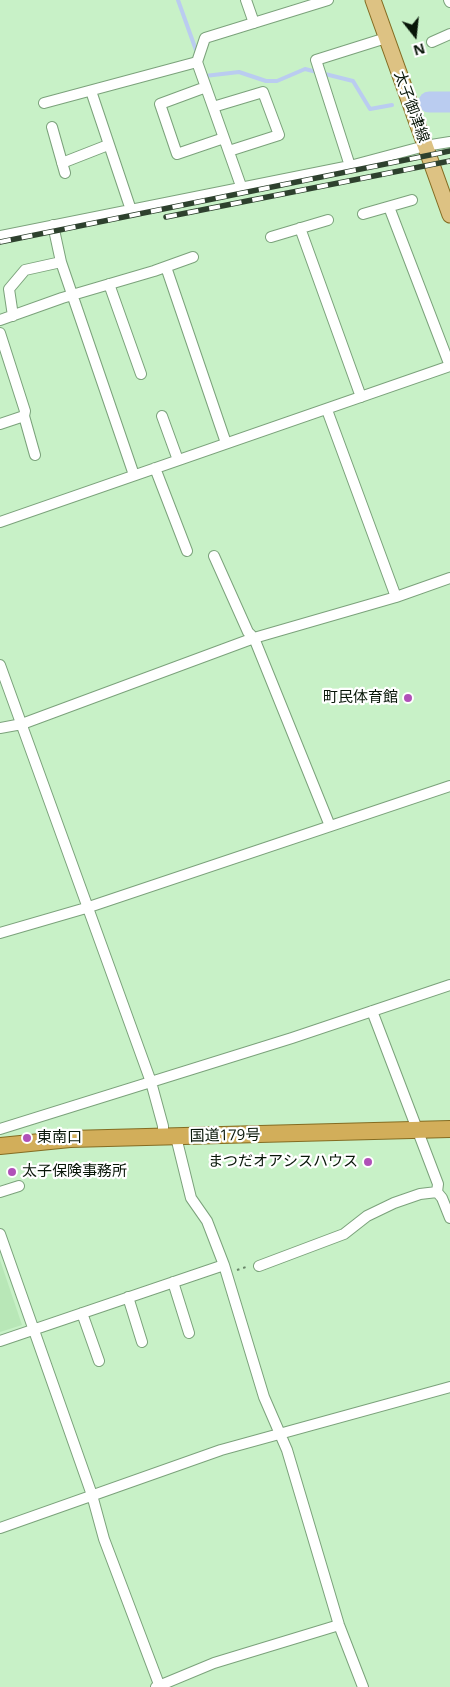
<!DOCTYPE html>
<html>
<head>
<meta charset="utf-8">
<style>
  body { margin:0 }
  #map { position:relative; width:450px; height:1687px; overflow:hidden; background:#c8f1c7; font-family:"Open Sans",sans-serif }
  canvas { display:block }
  .north { position:absolute; left:390px; top:10px; width:50px; height:50px; -webkit-text-stroke:4px #fff; paint-order:stroke; rotate:164deg; font-size:14px; font-weight:700; line-height:20px; text-align:center; color:#081608 }
  .north::after { content:''; display:block; margin:auto; width:18px; height:22px; background:#081608; clip-path:polygon(50% 0,100% 100%,50% 72%,0 100%) }
</style>
</head>
<body>
<div id="map">
<canvas width="450" height="1687"></canvas>
<div class="north">N</div>
</div>
<script>
const ctx = document.querySelector('canvas').getContext('2d');
ctx.lineJoin = 'round';
function fillPath(path, color) { ctx.fillStyle = color; ctx.fill(path, 'evenodd'); }
const toPath = rows => new Path2D(rows.map(r => 'M' + r).join(''));
function trace(path, color, width, dash) { ctx.strokeStyle = color; ctx.lineWidth = width; ctx.lineCap = dash ? 'butt' : 'round'; ctx.setLineDash(dash || []); ctx.stroke(path); }
function drawText(font, color, halo, rows, align = 'center') {
  ctx.font = font + ' "Open Sans","Noto Sans JP",sans-serif'; ctx.lineWidth = 4.5; ctx.setLineDash([]); ctx.textBaseline = 'middle'; ctx.strokeStyle = halo; ctx.fillStyle = color; for (const [text, x, y, turn = 0] of rows) {
    ctx.save(); ctx.translate(x, y); ctx.rotate((+turn || 0) * Math.PI / 180); ctx.textAlign = isNaN(turn) ? turn : align; if (halo) ctx.strokeText(text, 0, 0); ctx.fillText(text, 0, 0); ctx.restore();
  }
}
fillPath(toPath([
  [0,1260,22,1325,0,1332]
]), '#b8e7b7');
trace(toPath([
  [178,0,197,53],
  [205,76,239,72,266,81,277,81,305,69,353,81,370,109,392,105]
]), '#baccf0', 4);
trace(toPath([
  [429,102,450,102]
]), '#baccf0', 21);
const minor = toPath([
  [246,0,254,23],
  [449,0,450,2],
  [432,42,450,34],
  [206,87,160,104,177,154,224,138],
  [91,91,131,210],
  [44,103,197,62],
  [213,107,263,92,279,135,229,151],
  [52,127,65,173],
  [62,163,108,145],
  [350,166,316,60,386,38],
  [241,186,197,62,205,38,328,0],
  [389,207,450,366],
  [363,214,412,200],
  [53,225,61,262,134,475],
  [300,228,361,397],
  [0,236,350,166,425,146,450,142],
  [271,237,328,220],
  [166,267,226,443],
  [109,284,141,374],
  [13,316,9,289,25,270,61,262],
  [0,320,62,298,154,271,193,257],
  [0,333,25,411,24,416,35,455],
  [327,410,396,597],
  [162,416,178,460],
  [0,424,24,416],
  [155,468,187,551],
  [0,522,450,366],
  [214,556,248,632,254,638,330,826],
  [0,665,151,1082,163,1126,163,1137],
  [0,728,22,724,254,638,396,597,450,578],
  [0,933,86,908,450,786],
  [372,1011,438,1184,437,1192],
  [0,1129,292,1038,450,985],
  [176,1137,191,1198,207,1221,224,1265,264,1397,287,1450,339,1625,363,1687],
  [0,1192,19,1186],
  [0,1234,92,1495,104,1539,160,1687],
  [259,1266,344,1234,367,1216,394,1203,420,1194,437,1192,442,1198,450,1218],
  [173,1282,189,1333],
  [128,1297,142,1342],
  [82,1313,99,1361],
  [0,1341,224,1265],
  [0,1528,221,1450,450,1387],
  [156,1687,214,1663,339,1625]
]);
const primary = toPath([
  [373,0,450,215]
]);
const trunk = toPath([
  [0,1146,70,1139,450,1129]
]);
trace(minor, '#7ba27b', 12);
trace(primary, '#846c22', 17);
trace(trunk, '#846c22', 18);
trace(toPath([
  [237,1270,249,1266]
]), '#688468', 2, [2.5, 4]);
trace(minor, '#fff', 10);
trace(primary, '#ddc283', 15);
trace(trunk, '#d2ae5a', 16);
const rail = toPath([
  [166,217,450,161],
  [0,242,450,151]
]);
trace(rail, '#2e412e', 5.5);
trace(rail, '#fff', 4, [11]);
for (const [x, y, r, color] of [
  [408,698,5,"#b050b8"],
  [27,1138,5,"#b050b8"],
  [368,1162,5,"#b050b8"],
  [12,1172,5,"#b050b8"]
]) { const dot = new Path2D(); dot.arc(x, y, r, 0, 2 * Math.PI); ctx.fillStyle = color; ctx.fill(dot); trace(dot, '#fff', 2); }
drawText('15px', '#081608', '#fff', [
  ["太子御津線",411,107,70],
  ["国道179号",225,1136,-1]
]);
drawText('15px', '#081608', '#fff', [
  ["町民体育館",398,698],
  ["東南口",37,1138,"left"],
  ["まつだオアシスハウス",358,1162],
  ["太子保険事務所",22,1172,"left"]
], 'right');
</script>
</body>
</html>
